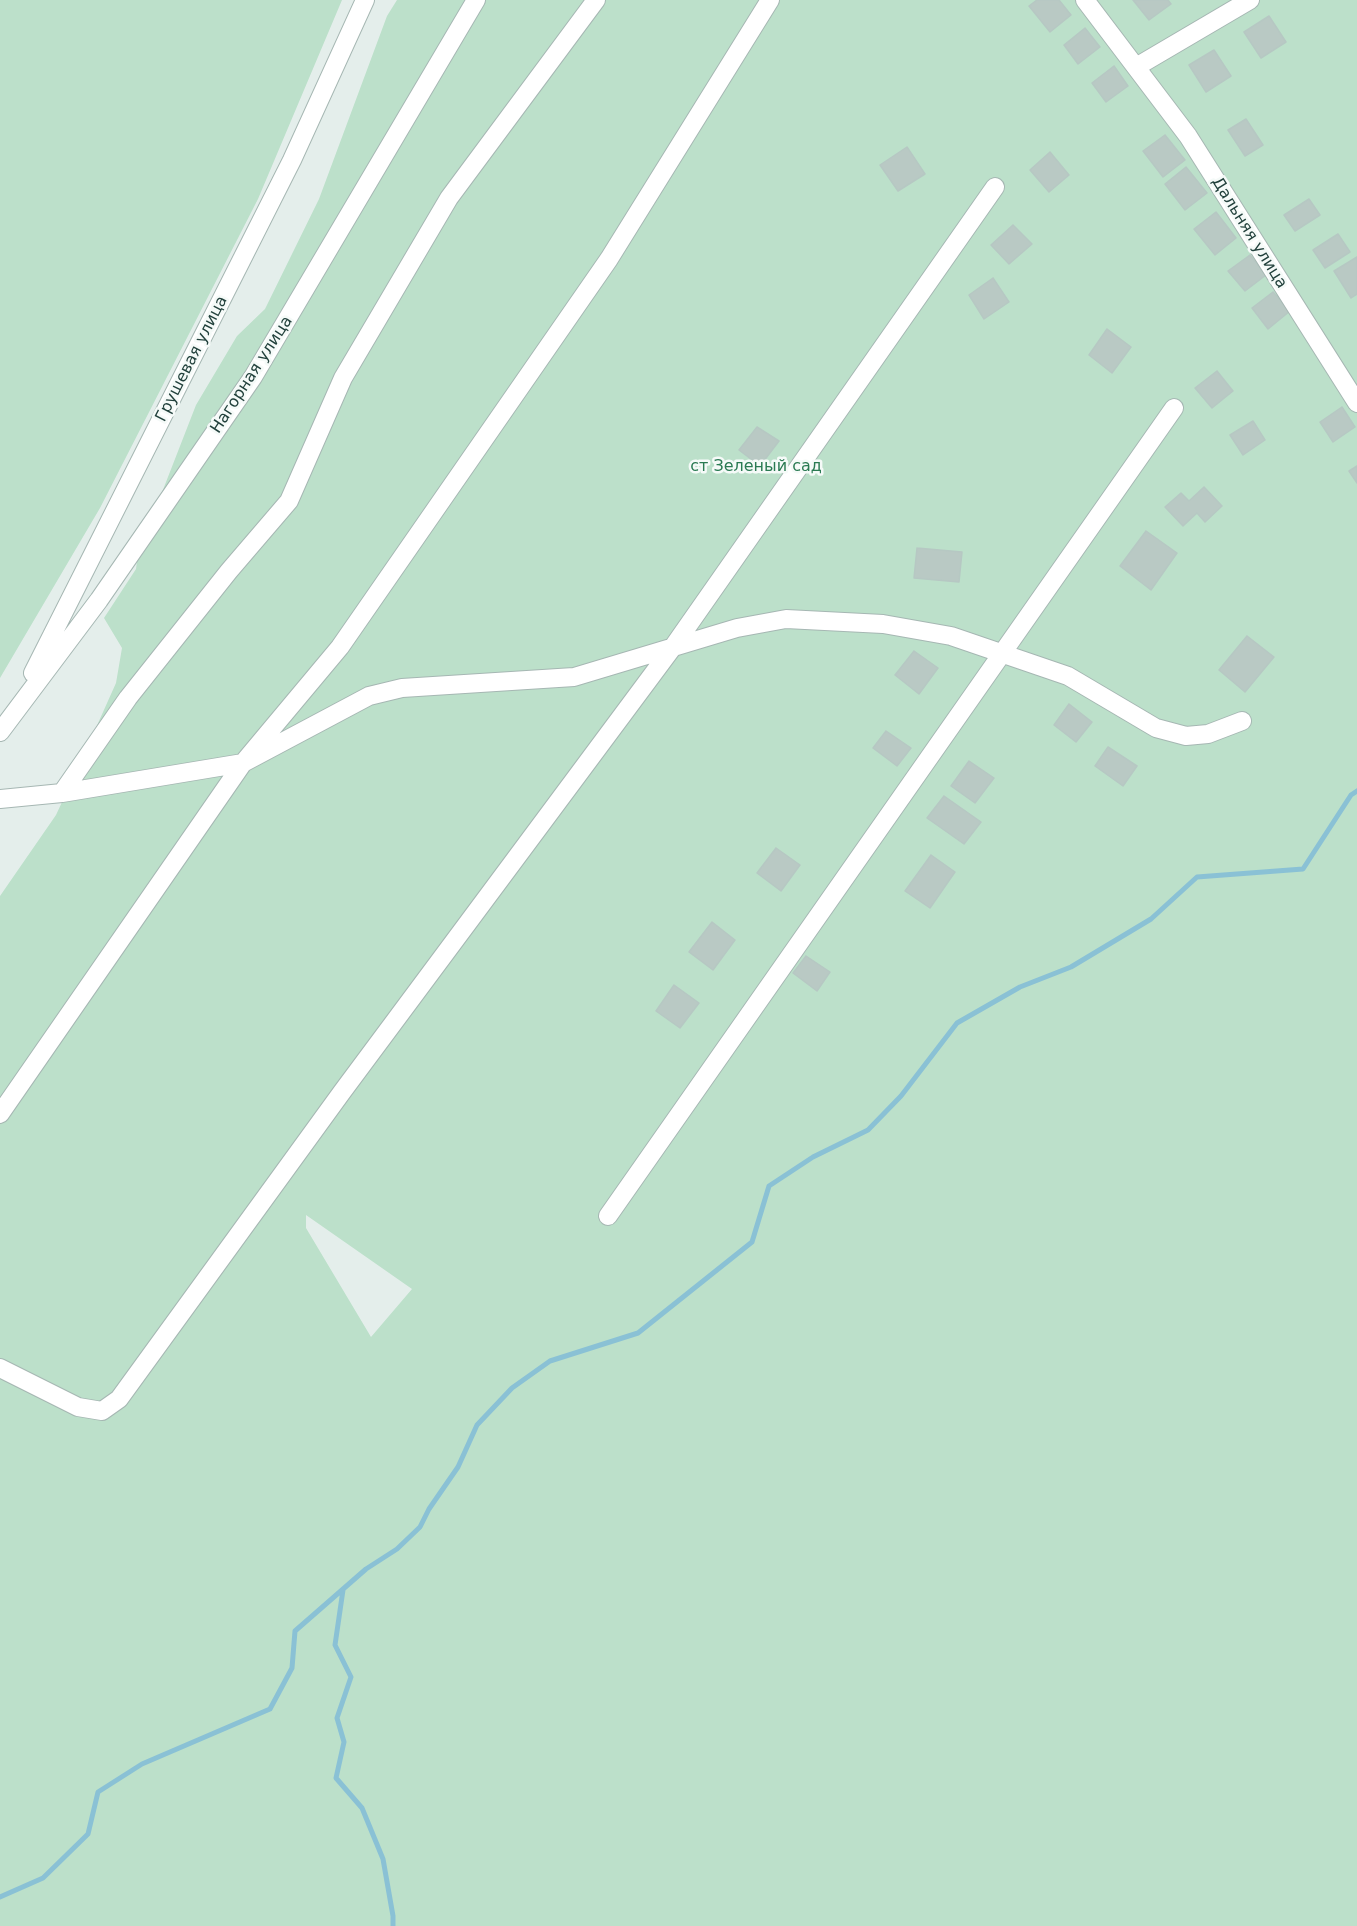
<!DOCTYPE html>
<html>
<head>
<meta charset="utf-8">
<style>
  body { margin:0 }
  canvas { display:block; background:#e4eeeb }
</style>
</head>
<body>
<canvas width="1357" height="1926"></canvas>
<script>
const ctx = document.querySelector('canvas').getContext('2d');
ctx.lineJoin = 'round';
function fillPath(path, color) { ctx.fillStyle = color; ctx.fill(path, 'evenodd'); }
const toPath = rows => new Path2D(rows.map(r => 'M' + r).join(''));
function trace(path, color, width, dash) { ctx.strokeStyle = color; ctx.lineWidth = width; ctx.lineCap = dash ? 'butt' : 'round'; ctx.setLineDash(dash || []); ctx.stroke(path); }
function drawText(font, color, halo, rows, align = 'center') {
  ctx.font = font + ' "DejaVu Sans",sans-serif'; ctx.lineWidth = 5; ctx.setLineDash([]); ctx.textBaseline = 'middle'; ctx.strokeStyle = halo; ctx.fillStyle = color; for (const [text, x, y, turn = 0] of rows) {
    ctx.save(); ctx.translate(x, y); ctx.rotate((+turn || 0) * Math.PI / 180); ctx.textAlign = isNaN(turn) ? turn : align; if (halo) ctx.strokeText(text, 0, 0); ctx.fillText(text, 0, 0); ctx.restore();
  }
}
fillPath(toPath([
  [0,0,342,0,258,199,100,508,0,678],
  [397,0,1357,0,1357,1926,0,1926,0,896,56,815,82,759,116,683,122,648,104,618,136,569,138,554,196,405,237,336,265,309,319,199,387,16],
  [306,1215,412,1289,371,1337,306,1228]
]), '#bce0ca');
trace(toPath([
  [343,1590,335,1645,351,1677,337,1718,344,1742,336,1778,362,1808,383,1859,393,1916,393,1926],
  [0,1897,43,1878,88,1834,98,1792,142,1764,270,1709,292,1668,295,1631,366,1569,397,1549,420,1527,429,1509,458,1467,477,1425,512,1388,550,1361,638,1333,752,1242,769,1186,813,1157,868,1130,901,1096,957,1023,1020,987,1071,967,1151,919,1197,877,1303,869,1351,795,1357,791]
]), '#8ac1d5', 5);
const building = toPath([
  [1037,0,1059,0,1071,15,1050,32,1029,6,1037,0],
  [1133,0,1168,0,1171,4,1149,20,1133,0],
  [1269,16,1286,42,1261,58,1244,32,1269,16],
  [1085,28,1100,47,1078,64,1064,45,1085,28],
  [1214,50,1231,76,1206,92,1189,65,1214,50],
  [1114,66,1128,86,1106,102,1092,83,1114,66],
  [1246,119,1263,145,1245,156,1228,130,1246,119],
  [1165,135,1185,160,1163,177,1143,151,1165,135],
  [907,147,925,174,898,191,880,165,907,147],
  [1050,152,1069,175,1049,192,1030,170,1050,152],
  [1186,167,1207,193,1185,210,1165,184,1186,167],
  [1309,199,1320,215,1295,231,1284,215,1309,199],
  [1216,212,1236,238,1215,255,1194,229,1216,212],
  [1013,225,1032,244,1009,264,991,245,1013,225],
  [1338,234,1350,252,1325,268,1313,250,1338,234],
  [1250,255,1266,275,1245,291,1228,271,1250,255],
  [1357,257,1357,294,1351,298,1334,271,1357,257],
  [993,278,1009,302,984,319,969,295,993,278],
  [1273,292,1290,311,1268,329,1252,308,1273,292],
  [1107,329,1131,347,1112,373,1089,355,1107,329],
  [1217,371,1233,391,1212,408,1195,388,1217,371],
  [1342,407,1355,427,1333,442,1320,422,1342,407],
  [1253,421,1265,440,1243,455,1230,435,1253,421],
  [757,427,779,441,760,466,739,450,757,427],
  [1357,466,1357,483,1349,471,1357,466],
  [1204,487,1222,506,1205,522,1197,513,1183,526,1165,507,1181,493,1189,501,1204,487],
  [1146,531,1177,553,1151,590,1120,566,1146,531],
  [917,548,962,552,959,582,914,578,917,548],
  [1247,636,1274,657,1245,692,1219,670,1247,636],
  [914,651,938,668,919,694,895,675,914,651],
  [1069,704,1092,722,1076,742,1054,725,1069,704],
  [886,731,911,748,897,766,873,748,886,731],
  [1108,747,1137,766,1123,786,1095,766,1108,747],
  [969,761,994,778,975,803,951,786,969,761],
  [944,796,981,822,964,844,927,818,944,796],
  [776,848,800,865,781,891,757,873,776,848],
  [931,855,955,872,930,908,905,891,931,855],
  [712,922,735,940,713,970,689,952,712,922],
  [806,956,830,972,817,991,793,973,806,956],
  [674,985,699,1003,680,1028,656,1011,674,985]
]);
fillPath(building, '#b9c9c4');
trace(building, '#b6c8c3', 1.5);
const street = toPath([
  [1085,0,1188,136,1357,403],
  [1136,67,1250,0],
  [33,673,292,160,365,0],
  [0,732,99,600,253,377,476,0],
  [62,793,128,698,229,571,289,501,343,378,449,198,596,0],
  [0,799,62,793,243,763,369,696,402,688,574,677,737,628,786,619,883,624,951,636,1068,676,1156,728,1186,736,1208,734,1242,721],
  [0,1114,243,763,340,647,609,259,770,0],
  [608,1216,1174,408],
  [0,1368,78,1407,102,1411,119,1399,342,1092,673,647,995,187]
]);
trace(street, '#a6b7b3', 20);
trace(street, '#fff', 18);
drawText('16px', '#22413c', '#f5faf8', [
  ["Дальняя улица",1249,233,58],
  ["Грушевая улица",192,359,-63],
  ["Нагорная улица",252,375,-57]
]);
drawText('16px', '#2a7a52', '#f5faf8', [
  ["ст Зеленый сад",756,467]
]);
</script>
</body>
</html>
